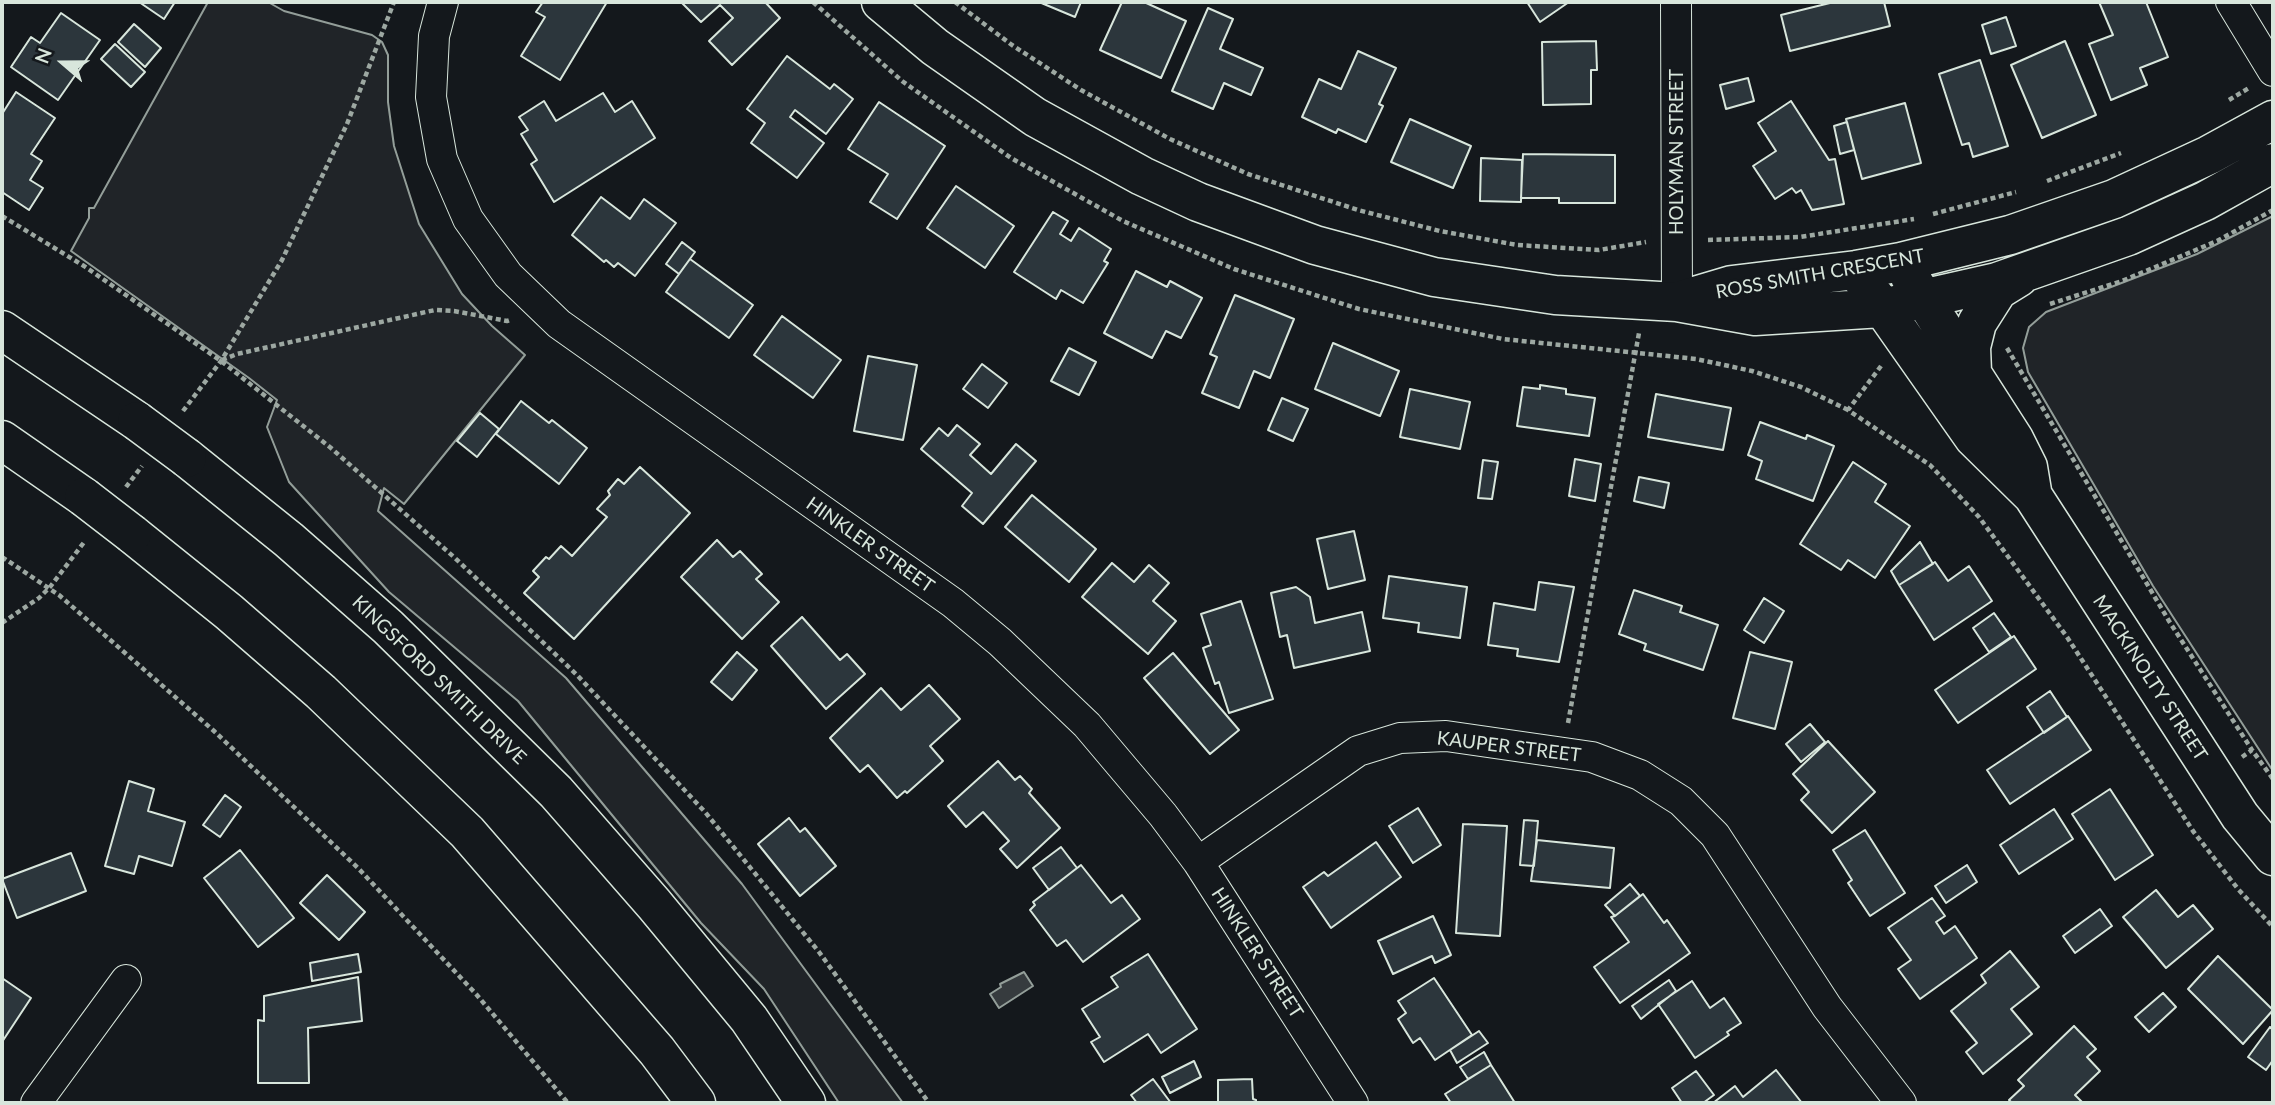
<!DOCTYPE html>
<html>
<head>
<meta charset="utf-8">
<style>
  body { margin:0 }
  #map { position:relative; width:2275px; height:1105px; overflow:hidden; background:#14181c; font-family:Lato,sans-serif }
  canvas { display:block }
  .frame { position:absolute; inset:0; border:4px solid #d8e6dc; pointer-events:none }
  .north { position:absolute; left:28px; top:28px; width:70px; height:70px; -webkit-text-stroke:5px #14181c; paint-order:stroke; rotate:290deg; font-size:19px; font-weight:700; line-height:28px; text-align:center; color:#d8e6dc }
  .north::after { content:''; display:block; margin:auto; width:24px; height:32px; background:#d8e6dc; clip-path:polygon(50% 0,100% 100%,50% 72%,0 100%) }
</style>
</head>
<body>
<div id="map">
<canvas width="2275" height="1105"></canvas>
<div class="frame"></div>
<div class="north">N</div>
</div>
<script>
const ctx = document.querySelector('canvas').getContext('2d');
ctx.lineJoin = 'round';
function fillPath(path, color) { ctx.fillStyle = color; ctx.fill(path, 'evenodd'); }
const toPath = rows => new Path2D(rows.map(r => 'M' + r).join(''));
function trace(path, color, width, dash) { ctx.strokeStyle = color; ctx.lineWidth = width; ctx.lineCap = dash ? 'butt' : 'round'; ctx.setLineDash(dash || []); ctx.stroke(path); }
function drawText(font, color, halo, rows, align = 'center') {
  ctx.font = font + ' Lato,sans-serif'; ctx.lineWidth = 5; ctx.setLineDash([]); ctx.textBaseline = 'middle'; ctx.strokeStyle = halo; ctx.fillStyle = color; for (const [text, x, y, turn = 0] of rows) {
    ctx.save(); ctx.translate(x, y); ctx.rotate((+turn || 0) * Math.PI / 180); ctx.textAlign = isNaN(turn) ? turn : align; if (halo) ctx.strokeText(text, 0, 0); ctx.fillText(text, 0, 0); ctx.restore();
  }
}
const green = toPath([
  [208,2,268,2,284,11,372,35,382,42,388,55,388,102,394,146,419,224,462,294,492,326,525,355,404,504,384,488,378,511,566,678,742,884,903,1103,839,1103,764,989,701,923,518,701,389,592,289,482,267,427,277,400,249,378,71,251,89,218,89,208,94,208,208,2],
  [2273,216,2273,771,2153,586,2028,372,2023,348,2029,327,2046,312,2197,254,2273,216]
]);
fillPath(green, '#202428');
trace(green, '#939e99', 2);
const water = toPath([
  [1024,972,1033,986,999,1008,990,994,1001,987,1000,984,1024,972]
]);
fillPath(water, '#363b3e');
trace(water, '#939e99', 2);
const building = toPath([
  [139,2,175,2,164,19,139,2],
  [543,2,607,2,560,80,521,56,545,17,536,12,543,2],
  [681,2,765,2,780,18,732,65,709,41,733,18,720,5,701,22,681,2],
  [1039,2,1081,2,1075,17,1039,2],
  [1122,2,1144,2,1186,21,1161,78,1100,50,1122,2],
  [1527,2,1569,2,1540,22,1527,2],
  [1834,2,1884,2,1890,26,1790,51,1781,15,1834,2],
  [2099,2,2146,2,2168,57,2140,68,2147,85,2111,100,2089,44,2113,35,2099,2],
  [1208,8,1233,19,1220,49,1263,68,1251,95,1224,83,1213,109,1172,91,1208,8],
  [61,13,100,40,58,100,11,67,31,37,40,43,61,13],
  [2006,17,2016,46,1991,54,1982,25,2006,17],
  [134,24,161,48,145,67,118,42,134,24],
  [1596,41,1597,70,1591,70,1591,104,1543,105,1542,42,1596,41],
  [2065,41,2096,115,2042,138,2011,65,2065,41],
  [115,44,145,72,131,87,101,59,115,44],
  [1358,51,1396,68,1379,104,1383,106,1366,142,1338,129,1336,133,1302,117,1319,79,1341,89,1358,51],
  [787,56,830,89,834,84,853,99,826,134,795,110,790,117,824,143,797,178,751,143,765,123,747,109,787,56],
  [1980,60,2008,146,1973,157,1969,143,1962,145,1939,74,1980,60],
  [1748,78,1754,101,1726,109,1720,85,1748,78],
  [16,92,55,118,31,154,42,161,30,180,43,188,29,210,2,192,2,114,16,92],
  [603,93,615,112,632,101,655,138,554,202,531,164,537,160,521,134,528,130,519,117,544,101,556,121,603,93],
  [1791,101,1829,160,1835,159,1844,204,1812,210,1801,190,1796,193,1792,188,1775,199,1753,166,1776,151,1758,123,1791,101],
  [879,102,945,146,897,219,870,202,888,174,848,149,879,102],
  [1905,103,1921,163,1862,179,1846,119,1905,103],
  [1410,119,1471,146,1453,188,1391,162,1410,119],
  [1847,122,1854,150,1840,154,1834,126,1847,122],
  [1523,154,1615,155,1615,203,1559,203,1559,198,1521,198,1523,154],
  [1481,158,1522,160,1521,202,1480,201,1481,158],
  [956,186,1014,226,985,268,927,228,956,186],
  [601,197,630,219,644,199,676,223,635,276,618,263,614,267,606,260,604,262,572,235,601,197],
  [1053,212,1068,221,1060,234,1071,241,1079,228,1111,249,1104,261,1108,263,1083,303,1061,290,1056,299,1014,272,1053,212],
  [682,242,695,252,679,274,666,264,682,242],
  [690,259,753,305,729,338,666,292,690,259],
  [1136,271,1167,287,1170,281,1202,298,1181,338,1166,331,1152,358,1104,333,1136,271],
  [1235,295,1294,319,1270,378,1254,371,1239,408,1202,393,1217,357,1210,354,1235,295],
  [782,316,841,360,813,398,754,355,782,316],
  [1333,343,1399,371,1380,416,1315,389,1333,343],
  [1069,348,1096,362,1079,395,1051,381,1069,348],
  [868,356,917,365,903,440,854,431,868,356],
  [982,364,1007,383,988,408,963,389,982,364],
  [1540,385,1566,389,1566,394,1595,398,1589,436,1517,426,1523,387,1540,389,1540,385],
  [1410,389,1470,402,1460,449,1400,437,1410,389],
  [1656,394,1731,408,1723,450,1648,437,1656,394],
  [1282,398,1308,409,1293,441,1268,430,1282,398],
  [521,401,549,423,552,420,587,448,559,484,496,434,521,401],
  [480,413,499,429,477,457,457,441,480,413],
  [1760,422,1806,439,1807,435,1834,446,1813,501,1756,479,1762,461,1748,455,1760,422],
  [957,425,980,444,970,455,991,474,1016,444,1036,461,983,524,962,506,972,493,921,449,939,428,948,436,957,425],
  [1575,459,1601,464,1595,501,1569,496,1575,459],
  [1483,460,1498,462,1492,499,1478,498,1483,460],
  [1853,462,1886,484,1875,502,1910,526,1875,578,1848,560,1841,570,1800,544,1853,462],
  [640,467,690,513,574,639,524,593,539,577,533,571,546,557,549,559,561,546,572,556,607,517,597,509,610,495,608,491,618,479,624,484,640,467],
  [1639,477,1669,483,1664,508,1634,501,1639,477],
  [1032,495,1096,549,1069,582,1005,527,1032,495],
  [1354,531,1365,580,1328,589,1317,539,1354,531],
  [717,540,733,557,740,551,762,574,756,579,779,602,742,639,681,577,717,540],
  [1920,542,1933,564,1899,585,1891,571,1920,542],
  [1935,562,1948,581,1969,566,1992,601,1934,640,1899,585,1935,562],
  [1112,563,1134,582,1149,565,1169,583,1153,601,1176,621,1148,654,1082,597,1112,563],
  [1389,576,1467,587,1460,638,1418,632,1419,623,1383,618,1389,576],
  [1539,582,1574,587,1559,662,1517,656,1518,649,1488,645,1494,603,1535,610,1539,582],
  [1296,587,1310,597,1315,623,1362,612,1370,651,1294,668,1287,635,1280,637,1271,593,1296,587],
  [1634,590,1682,606,1680,612,1718,625,1703,670,1644,650,1646,644,1619,634,1634,590],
  [1764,598,1784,611,1764,643,1744,630,1764,598],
  [1241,601,1273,699,1229,713,1219,682,1215,684,1203,648,1211,645,1201,614,1241,601],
  [1994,613,2011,637,1989,652,1973,628,1994,613],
  [802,617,840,660,847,654,865,674,826,709,771,646,802,617],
  [2014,636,2036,669,1958,723,1935,690,2014,636],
  [737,652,757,670,732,700,711,682,737,652],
  [1750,652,1792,662,1775,729,1733,718,1750,652],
  [1173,653,1239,730,1210,754,1144,678,1173,653],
  [929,685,960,719,930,746,943,761,907,793,905,791,897,798,868,765,860,772,830,738,881,688,901,710,929,685],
  [2050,691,2067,717,2044,733,2027,707,2050,691],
  [2068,716,2091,750,2010,804,1987,770,2068,716],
  [1810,724,1825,742,1801,762,1786,744,1810,724],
  [1828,741,1875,792,1832,833,1801,800,1809,792,1793,774,1828,741],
  [998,761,1015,780,1020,776,1032,789,1029,793,1060,828,1017,868,1000,849,1009,841,983,812,966,827,948,806,998,761],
  [129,781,154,789,148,811,185,822,172,866,139,856,134,874,105,866,129,781],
  [2110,789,2153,855,2115,880,2072,814,2110,789],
  [225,795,241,807,220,837,203,825,225,795],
  [1418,808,1441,845,1413,863,1389,826,1418,808],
  [2054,809,2073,839,2019,874,2000,845,2054,809],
  [789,818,800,832,805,828,836,866,800,896,758,844,789,818],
  [1524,820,1538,821,1534,866,1520,865,1524,820],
  [1463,824,1507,826,1500,936,1456,933,1463,824],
  [1865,830,1905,893,1870,916,1848,883,1852,880,1833,850,1865,830],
  [1537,840,1614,848,1610,888,1531,881,1537,840],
  [1376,842,1401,877,1331,928,1303,887,1324,872,1328,876,1376,842],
  [1061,847,1077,868,1049,890,1033,868,1061,847],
  [240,850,294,918,258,947,204,878,240,850],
  [71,853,86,891,17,918,2,879,71,853],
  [1081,865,1111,903,1122,895,1140,919,1083,962,1066,940,1057,946,1030,910,1035,905,1033,902,1081,865],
  [1967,865,1977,882,1946,903,1935,886,1967,865],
  [327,875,365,912,339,940,300,903,327,875],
  [1630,884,1640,896,1615,916,1605,905,1630,884],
  [2156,890,2178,917,2193,905,2213,929,2166,968,2123,917,2156,890],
  [1643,894,1664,923,1667,920,1690,953,1620,1003,1594,967,1629,942,1611,917,1615,916,1643,894],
  [1932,898,1945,916,1936,922,1944,934,1955,926,1977,958,1920,999,1898,969,1911,960,1888,928,1932,898],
  [2100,909,2112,926,2075,953,2063,936,2100,909],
  [1433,916,1451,955,1435,963,1432,956,1393,974,1378,941,1433,916],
  [2010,951,2039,987,2011,1009,2032,1034,1983,1074,1966,1052,1977,1043,1951,1011,1986,983,1981,975,2010,951],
  [358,954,361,972,312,981,310,963,358,954],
  [1148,954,1197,1029,1161,1053,1148,1034,1104,1062,1091,1042,1100,1037,1082,1009,1118,987,1111,977,1148,954],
  [2218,956,2273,1010,2243,1044,2188,989,2218,956],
  [358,977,362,1021,308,1028,309,1083,258,1083,258,1020,264,1021,264,996,358,977],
  [2,978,31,998,2,1042,2,978],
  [1434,978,1472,1035,1435,1060,1420,1038,1413,1043,1398,1019,1406,1013,1398,1001,1434,978],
  [1669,980,1676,991,1641,1019,1632,1006,1669,980],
  [1692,981,1710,1008,1724,998,1741,1023,1727,1032,1729,1035,1695,1058,1658,1004,1692,981],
  [2163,993,2176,1007,2149,1032,2135,1017,2163,993],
  [2074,1026,2096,1049,2087,1057,2100,1071,2075,1095,2083,1103,2012,1103,2009,1100,2024,1086,2018,1080,2074,1026],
  [2270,1027,2273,1030,2273,1060,2266,1070,2248,1057,2270,1027],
  [1479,1031,1488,1043,1457,1063,1450,1050,1479,1031],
  [1484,1052,1491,1065,1468,1079,1460,1067,1484,1052],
  [1194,1061,1201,1077,1170,1093,1162,1077,1194,1061],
  [1491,1065,1515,1103,1451,1103,1445,1094,1491,1065],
  [1776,1070,1802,1103,1713,1103,1735,1086,1743,1097,1776,1070],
  [1696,1071,1714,1095,1703,1103,1682,1103,1672,1088,1696,1071],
  [1153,1079,1171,1103,1137,1103,1131,1095,1153,1079],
  [1252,1079,1253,1099,1256,1100,1256,1103,1218,1103,1218,1080,1252,1079]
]);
fillPath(building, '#2c363c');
trace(building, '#d8e6dc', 2);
const street = toPath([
  [443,2,434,36,431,97,442,159,468,219,508,275,559,324,953,603,1000,642,1087,725,1163,815,1198,862,1353,1103],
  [1676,2,1677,302],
  [2231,2,2273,71],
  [1198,862,1358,751,1400,738,1446,736,1592,757,1640,775,1681,801,1715,835,1827,1007,1901,1103],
  [36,1103,126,980]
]);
const secondary = toPath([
  [881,2,935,47,1035,117,1142,176,1198,202,1315,245,1434,277,1555,295,1677,302,1755,316,1882,308,1997,282,2128,236,2205,201,2273,163],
  [1856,270,1974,438,2033,496,2240,816,2273,856],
  [1910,277,2014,439,2028,467,2032,491],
  [1685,299,1732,285,1856,270,1901,262,2010,235,2114,199,2209,155,2273,120],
  [1972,372,1971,347,1977,323,1998,290,2019,277]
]);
const primary = toPath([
  [2,330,137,421],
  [2,440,84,497],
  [187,458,289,540,388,627,556,792,654,904,749,1019,806,1103],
  [132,534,229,612,321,692,467,832,657,1051,696,1103]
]);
trace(street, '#d8e6dc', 32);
trace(secondary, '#d8e6dc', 41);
trace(primary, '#d8e6dc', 41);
trace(toPath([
  [813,2,902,81,1011,158,1123,221,1234,269,1359,309,1503,339,1696,359,1752,371,1801,387,1848,410],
  [955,2,1012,45,1081,90,1170,139,1248,174,1358,210,1440,231,1517,245,1599,250,1646,242],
  [2229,100,2249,88],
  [2047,181,2121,153],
  [1933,214,2016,192],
  [2,216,84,266,221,361,331,448,455,558,577,675,705,812,819,952,929,1103],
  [1708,240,1800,237,1914,219],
  [2050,304,2122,281,2217,241,2273,210],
  [2007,348,2169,621,2252,750],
  [222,360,237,354,435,310,454,311,507,321,510,320],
  [1881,366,1848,410,1930,465,1979,517,2067,637,2193,831,2238,889,2273,927],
  [183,411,221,361,282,260,347,124,394,2],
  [126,487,142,466],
  [2,557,59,595,214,731,358,868,476,994,568,1103],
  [2,623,39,598,50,587,85,541],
  [1568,723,1639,333],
  [2242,757,2252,750,2273,779]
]), '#9da8a2', 4.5, [5, 3.5]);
trace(street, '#14181c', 30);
trace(secondary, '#14181c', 38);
trace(primary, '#14181c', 38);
const primaryBridge = toPath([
  [137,421,187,458],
  [84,497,132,534]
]);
trace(primaryBridge, '#d8e6dc', 41, []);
trace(primaryBridge, '#14181c', 38);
drawText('19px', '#d8e6dc', '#14181c', [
  ["HOLYMAN STREET",1677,152,-90],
  ["ROSS SMITH CRESCENT",1820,274,-10],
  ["HINKLER STREET",870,545,35],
  ["MACKINOLTY STREET",2150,678,57],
  ["KINGSFORD SMITH DRIVE",439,680,44],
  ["KAUPER STREET",1509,747,7],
  ["HINKLER STREET",1257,953,57]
]);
</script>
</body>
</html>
